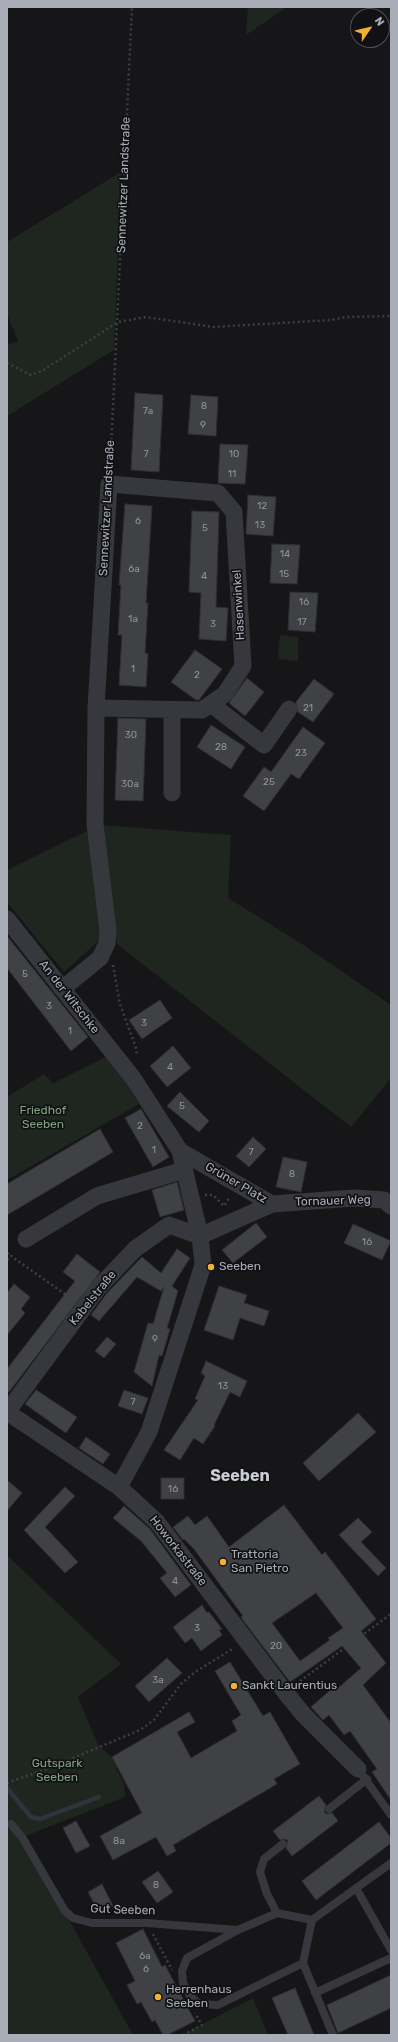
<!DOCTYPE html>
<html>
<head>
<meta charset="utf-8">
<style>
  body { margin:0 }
  #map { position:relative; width:398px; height:2042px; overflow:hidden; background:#161618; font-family:Rubik,sans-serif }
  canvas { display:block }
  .frame { position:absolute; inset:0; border:8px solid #a8adb8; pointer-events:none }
  .north { position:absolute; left:350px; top:8px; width:40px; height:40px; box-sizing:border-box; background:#111113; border:1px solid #4d4f55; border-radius:50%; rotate:55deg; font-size:11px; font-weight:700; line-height:16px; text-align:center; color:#a8adb8 }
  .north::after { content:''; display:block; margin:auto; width:14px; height:18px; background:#f2b134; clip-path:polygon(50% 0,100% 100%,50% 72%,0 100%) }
</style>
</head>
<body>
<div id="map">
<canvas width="398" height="2042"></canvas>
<div class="frame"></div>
<div class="north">N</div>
</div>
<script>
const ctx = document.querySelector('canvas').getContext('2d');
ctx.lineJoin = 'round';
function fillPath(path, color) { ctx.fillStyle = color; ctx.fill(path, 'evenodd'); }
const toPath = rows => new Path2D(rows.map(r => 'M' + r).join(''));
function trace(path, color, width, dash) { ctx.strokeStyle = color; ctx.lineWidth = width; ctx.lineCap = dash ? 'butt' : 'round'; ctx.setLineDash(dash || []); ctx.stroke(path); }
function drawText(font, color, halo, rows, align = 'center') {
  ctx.font = font + ' Rubik,sans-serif'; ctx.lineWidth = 3.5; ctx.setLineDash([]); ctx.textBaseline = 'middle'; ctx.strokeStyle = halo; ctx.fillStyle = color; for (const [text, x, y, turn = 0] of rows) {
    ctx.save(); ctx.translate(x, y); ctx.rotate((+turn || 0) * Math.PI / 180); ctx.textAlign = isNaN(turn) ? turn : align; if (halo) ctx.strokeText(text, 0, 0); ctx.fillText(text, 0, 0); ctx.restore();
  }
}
fillPath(toPath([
  [248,7,287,7,246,35],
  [121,172,114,350,7,416,7,345,18,341,7,314,7,242],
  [280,635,298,637,298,661,278,659],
  [100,825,231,835,228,898,299,942,391,1005,391,1078,351,1127,117,944],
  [91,829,103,937,64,972,7,902,7,870],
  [106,1057,123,1078,139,1104,7,1180,7,1097,44,1074,53,1083],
  [7,1555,121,1664,78,1697,98,1745,112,1757,118,1767,116,1768,124,1783,125,1797,23,1837,133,2035,7,2035],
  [253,1998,268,2035,182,2035]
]), '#1e261f');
trace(toPath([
  [7,1788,31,1817,40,1819,99,1797]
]), '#2c353c', 4.5);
const building = toPath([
  [135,393,163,395,159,472,131,470,135,393],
  [191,395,218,397,216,436,188,434,191,395],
  [220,444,248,445,245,484,218,483,220,444],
  [248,495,276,497,273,536,246,534,248,495],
  [125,504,152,506,146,603,148,603,145,653,148,654,146,687,119,685,122,635,118,635,121,585,119,585,125,504],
  [192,511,219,512,216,607,228,608,226,641,199,639,201,593,189,592,192,511],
  [272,544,300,545,297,584,270,583,272,544],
  [290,592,318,593,315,632,288,630,290,592],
  [195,650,222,669,199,700,196,700,171,682,195,650],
  [247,678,264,692,245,716,229,703,247,678],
  [314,679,334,694,313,722,298,712,296,702,314,679],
  [118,718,146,719,143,801,115,800,118,718],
  [211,725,245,747,231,769,197,747,211,725],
  [303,727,325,743,299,779,291,774,264,811,243,796,264,767,271,772,303,727],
  [7,936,88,1037,71,1051,7,968,7,936],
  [160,1000,172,1018,142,1039,129,1020,160,1000],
  [173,1046,191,1068,167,1087,150,1066,173,1046],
  [180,1092,209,1121,199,1132,167,1106,180,1092],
  [141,1109,169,1157,153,1167,125,1118,141,1109],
  [100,1129,113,1152,7,1215,7,1184,100,1129],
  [253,1137,266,1149,249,1167,236,1156,253,1137],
  [283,1157,307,1162,301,1192,276,1187,283,1157],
  [177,1182,184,1210,160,1217,152,1190,177,1182],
  [256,1223,267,1237,233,1263,222,1250,256,1223],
  [353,1224,391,1241,382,1260,344,1243,353,1224],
  [177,1249,190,1258,172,1286,178,1291,167,1328,170,1329,162,1356,159,1355,152,1386,134,1372,148,1323,153,1324,164,1287,161,1291,137,1277,99,1321,91,1315,107,1293,142,1257,161,1273,177,1249],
  [77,1254,100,1272,9,1392,7,1390,7,1369,75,1281,63,1272,77,1254],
  [14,1284,30,1297,21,1309,25,1313,7,1335,7,1293,14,1284],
  [219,1286,247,1295,244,1303,269,1311,264,1326,240,1318,233,1340,204,1330,219,1286],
  [107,1337,116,1344,104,1358,95,1351,107,1337],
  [206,1361,247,1381,240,1397,230,1392,214,1425,215,1426,203,1444,194,1438,180,1460,164,1450,198,1400,195,1399,205,1376,201,1373,206,1361],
  [36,1390,77,1417,66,1433,25,1404,36,1390],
  [124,1390,148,1398,142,1414,118,1406,124,1390],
  [358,1413,376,1432,319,1481,303,1463,358,1413],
  [86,1437,110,1454,103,1464,79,1448,86,1437],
  [161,1478,184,1478,184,1499,161,1499,161,1478],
  [7,1480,22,1493,7,1511,7,1480],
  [65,1487,75,1496,45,1527,78,1562,65,1573,24,1530,65,1487],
  [284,1505,322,1555,325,1552,376,1619,361,1631,386,1663,363,1685,391,1723,391,1800,372,1772,377,1769,350,1731,344,1735,329,1715,323,1720,311,1707,335,1686,337,1689,361,1668,342,1646,290,1682,242,1619,241,1617,243,1616,194,1549,184,1539,183,1540,173,1527,188,1516,195,1525,207,1516,229,1547,284,1505],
  [316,1593,343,1628,328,1638,330,1640,300,1661,272,1623,316,1593],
  [124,1506,150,1529,191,1585,175,1597,160,1578,167,1573,141,1541,113,1518,124,1506],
  [358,1518,372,1532,361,1542,386,1568,378,1576,339,1535,358,1518],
  [202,1605,207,1613,209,1612,222,1629,219,1630,222,1635,201,1651,192,1638,185,1643,173,1627,202,1605],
  [167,1658,182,1673,149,1702,135,1686,167,1658],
  [230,1662,263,1716,270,1712,300,1764,274,1779,277,1784,173,1845,176,1851,167,1856,156,1837,113,1860,100,1836,142,1813,112,1757,189,1712,195,1722,177,1732,191,1758,237,1731,232,1721,241,1715,215,1671,230,1662],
  [319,1796,326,1805,324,1812,327,1814,332,1813,338,1821,292,1856,286,1848,288,1841,285,1839,280,1840,273,1831,319,1796],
  [76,1821,90,1846,76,1853,63,1828,76,1821],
  [379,1822,391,1838,391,1843,316,1900,302,1881,379,1822],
  [158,1871,173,1892,157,1903,142,1882,158,1871],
  [102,1884,113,1906,99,1913,88,1892,102,1884],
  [143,1929,162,1967,165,1965,195,2021,167,2035,163,2035,155,2020,152,2022,141,2002,137,2004,127,1985,135,1981,116,1943,143,1929],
  [391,1975,391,2008,338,2033,327,2005,391,1975],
  [295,1988,308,2020,314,2035,288,2035,272,1998,295,1988]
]);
fillPath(building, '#404145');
trace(building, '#303034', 1);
trace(toPath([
  [7,363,31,375,42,371,118,322,146,317,213,327,331,320,346,317,391,316],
  [110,470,132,7],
  [113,965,120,1004,137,1051,135,1056],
  [205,1195,213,1195,224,1206,230,1197],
  [7,1253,11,1256],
  [7,1260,11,1256,72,1299],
  [296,1684,391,1614],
  [7,1783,49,1768,140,1730,154,1720,181,1684,195,1672,234,1648],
  [153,1934,172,1970],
  [183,2035,202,2025,195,2013]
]), '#3d3f44', 2.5, [2, 3]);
trace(toPath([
  [358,1769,391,1815],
  [329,1809,367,1779],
  [11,1824,22,1837,65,1911,73,1918,92,1923,147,1923,238,1930],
  [356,1888,391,1950],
  [277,1913,267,1894,260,1872,264,1859,283,1844],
  [303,1963,218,2005,200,2004,190,1996,183,1983,182,1971,187,1958,238,1930,277,1913,312,1920],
  [315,1993,391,1958],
  [333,2035,303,1963,312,1920,391,1863]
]), '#37383d', 8);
trace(toPath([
  [211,704,264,745,289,709],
  [172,793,172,710],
  [7,919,133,1078,180,1151,200,1236,203,1265,149,1432,119,1487],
  [62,989,100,958,107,943,108,931,95,824,96,708,109,484,218,493,234,512,243,666,225,694,202,710,96,708],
  [180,1151,272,1204],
  [200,1236,272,1204,354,1198,384,1200,391,1206],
  [26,1239,97,1196,184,1170],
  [7,1412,119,1487,157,1522,285,1692,303,1714,358,1769],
  [7,1412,99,1287,135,1249,169,1225,200,1236]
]), '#37383d', 17);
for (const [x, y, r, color] of [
  [211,1267,4,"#f2b134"],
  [223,1562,4,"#f2b134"],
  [234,1686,4,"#f2b134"],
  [158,1997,4,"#f2b134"]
]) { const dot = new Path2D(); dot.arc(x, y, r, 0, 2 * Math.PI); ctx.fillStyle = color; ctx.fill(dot); trace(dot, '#111113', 1.5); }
drawText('10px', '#8e929b', null, [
  ["8",204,406],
  ["7a",148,411],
  ["9",203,425],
  ["7",146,454],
  ["10",234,454],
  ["11",232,474],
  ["12",262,506],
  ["6",138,521],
  ["13",260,525],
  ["5",205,528],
  ["14",285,554],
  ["6a",134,569],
  ["15",284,574],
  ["4",204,576],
  ["16",304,602],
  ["1a",133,619],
  ["17",302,622],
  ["3",213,624],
  ["1",133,669],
  ["2",197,675],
  ["21",308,708],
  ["30",131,735],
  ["28",221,747],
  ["23",301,753],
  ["25",269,782],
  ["30a",130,784],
  ["5",25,974],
  ["3",49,1006],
  ["3",144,1023],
  ["1",70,1031],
  ["4",170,1067],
  ["5",182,1106],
  ["2",140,1126],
  ["1",154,1150],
  ["7",251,1152],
  ["8",292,1174],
  ["16",367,1242],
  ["9",155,1339],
  ["13",223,1386],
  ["7",133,1402],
  ["16",173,1489],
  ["4",175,1581],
  ["3",197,1628],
  ["20",276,1646],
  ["3a",158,1680],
  ["8a",119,1841],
  ["8",156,1885],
  ["6a",145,1956],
  ["6",146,1969]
]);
drawText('12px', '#a8adb8', '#111113', [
  ["Sennewitzer Landstraße",124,185,-88],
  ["Sennewitzer Landstraße",107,508,-87],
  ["Hasenwinkel",239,605,-93],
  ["An der Witschke",69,997,52],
  ["Grüner Platz",236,1183,30],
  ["Tornauer Weg",333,1201,-2],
  ["Kabelstraße",93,1298,-51],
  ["Howorkastraße",178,1551,52],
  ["Gut Seeben",123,1910,2]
]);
drawText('12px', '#7fa381', '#111113', [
  ["Friedhof",43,1111],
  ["Seeben",43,1125],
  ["Gutspark",57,1764],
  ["Seeben",57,1778]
]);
drawText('12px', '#a8adb8', '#111113', [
  ["Seeben",219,1267],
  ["Trattoria",231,1555],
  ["San Pietro",231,1569],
  ["Sankt Laurentius",242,1686],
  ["Herrenhaus",166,1990],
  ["Seeben",166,2004]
], 'left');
drawText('bold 16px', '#c9ccd4', '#111113', [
  ["Seeben",240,1476]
]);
</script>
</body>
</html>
